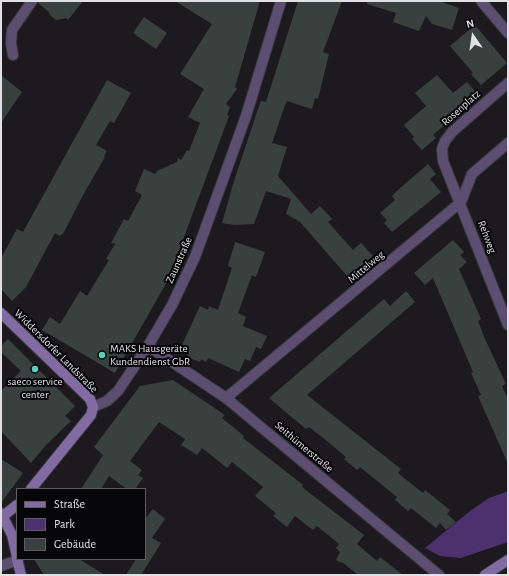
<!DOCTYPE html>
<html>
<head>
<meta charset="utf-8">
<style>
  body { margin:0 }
  #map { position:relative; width:509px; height:576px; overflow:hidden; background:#1c1a1f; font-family:"Alegreya Sans",sans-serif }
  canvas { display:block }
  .frame { position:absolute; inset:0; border:2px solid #e1e0e4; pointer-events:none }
  .legend { position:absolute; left:16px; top:488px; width:130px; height:72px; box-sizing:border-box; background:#060507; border:1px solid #5e5d5f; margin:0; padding:5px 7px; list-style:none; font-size:12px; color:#e1e0e4 }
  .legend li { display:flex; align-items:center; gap:8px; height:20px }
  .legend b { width:20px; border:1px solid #5e5d5f }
  .north { position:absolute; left:453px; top:16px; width:40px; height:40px; -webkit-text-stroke:3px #060507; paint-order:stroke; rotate:347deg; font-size:11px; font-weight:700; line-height:16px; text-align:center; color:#e1e0e4 }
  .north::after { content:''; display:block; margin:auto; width:14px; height:18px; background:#e1e0e4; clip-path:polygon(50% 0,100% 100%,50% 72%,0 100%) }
</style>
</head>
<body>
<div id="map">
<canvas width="509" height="576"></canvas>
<div class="frame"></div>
<ul class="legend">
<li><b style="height:5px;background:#826ba3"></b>Straße</li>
<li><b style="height:11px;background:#4d316f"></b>Park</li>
<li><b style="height:11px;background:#39413f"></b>Gebäude</li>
</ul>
<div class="north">N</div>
</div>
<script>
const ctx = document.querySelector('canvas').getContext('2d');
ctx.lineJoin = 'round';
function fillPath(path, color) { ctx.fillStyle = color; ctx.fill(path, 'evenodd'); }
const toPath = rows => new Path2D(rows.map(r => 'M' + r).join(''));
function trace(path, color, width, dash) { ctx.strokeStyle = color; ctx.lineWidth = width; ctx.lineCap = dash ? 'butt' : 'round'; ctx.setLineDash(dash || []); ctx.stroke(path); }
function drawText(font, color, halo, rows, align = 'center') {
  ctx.font = font + ' "Alegreya Sans",sans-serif'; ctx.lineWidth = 4; ctx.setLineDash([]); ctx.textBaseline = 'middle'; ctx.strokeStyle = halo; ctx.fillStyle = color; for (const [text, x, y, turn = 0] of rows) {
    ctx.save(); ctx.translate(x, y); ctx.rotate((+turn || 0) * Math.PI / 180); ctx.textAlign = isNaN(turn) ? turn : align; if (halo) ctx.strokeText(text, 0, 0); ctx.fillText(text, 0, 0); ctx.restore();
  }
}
fillPath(toPath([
  [508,491,508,542,461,558,440,556,425,548,470,511,489,498]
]), '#4d316f');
fillPath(toPath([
  [38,1,83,1,68,20,66,18,56,20,50,15,49,12,38,3],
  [175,1,260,1,235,87,237,89,226,104,230,107,227,115,229,116,168,280,115,373,42,330,50,317,60,324,80,291,87,296,109,260,106,259,115,244,111,243,124,219,128,221,142,195,135,191,144,169,155,174,157,171,177,162,178,158,181,160,187,150,189,151,200,123,188,117,204,89,180,74,212,24],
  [298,1,342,1,323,52,329,54,318,99,315,98,312,109,287,101,284,108,272,143,287,147,278,176,311,214,320,206,332,219,328,222,353,250,361,243,373,256,348,277,300,222,286,214,291,199,266,191,254,224,234,225,222,223,234,181,258,109,261,101,266,102],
  [367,1,439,1,459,8,452,30,432,24,426,16,419,31,393,22,396,13,367,4],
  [144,17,167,33,156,49,133,33],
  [475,25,507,63,481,85,471,74,473,73,450,46],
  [1,75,22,92,1,123],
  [437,75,453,93,467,82,478,95,433,135,436,138,422,150,412,139,414,137,404,125,426,106,415,93],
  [107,80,131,93,114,123,110,121,96,145,107,151,104,156,105,157,83,195,64,232,60,236,55,233,26,287,12,301,1,289,1,258,17,229,23,232],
  [428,164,436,174,430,179,441,192,392,232,384,223,387,220,380,213,395,200,392,196,397,191],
  [453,240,464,252,460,255,467,262,459,269,481,319,478,321,485,339,506,384,502,386,508,399,508,464,478,396,481,395,471,373,473,372,433,278,425,285,414,273],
  [235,242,265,252,256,277,252,275,238,313,246,317,243,326,267,336,261,349,256,347,250,361,245,359,239,372,208,358,206,362,201,359,200,362,187,357,189,353,180,349,200,306,208,310,209,306,218,310,232,268,228,266],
  [406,291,415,302,307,395,401,469,398,473,423,493,425,490,450,510,447,514,456,522,446,530,440,523,436,528,411,508,408,511,395,500,397,497,360,467,357,470,344,459,346,457,322,437,309,427,306,429,269,398,384,299,390,306],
  [8,339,75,406,65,416,71,421,46,445,31,463,1,431,1,391,21,371,1,352,1,346],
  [173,380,225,415,222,418,244,436,243,438,303,485,302,487,364,535,357,544,377,561,380,557,403,575,358,575,342,562,341,563,336,560,340,552,336,548,339,544,317,526,313,530,295,516,287,527,273,516,276,513,255,496,263,487,232,462,227,468,202,448,197,455,181,445,185,439,159,422,130,461,142,470,138,475,143,478,135,489,127,489,109,476,101,489,81,489,103,455,94,447,140,386],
  [1,459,23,473,1,503],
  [153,509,165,519,152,538,161,543,141,575,126,575,136,559,145,559,145,519],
  [34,559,79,559,105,575,44,575]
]), '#39413f');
const street = toPath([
  [481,1,508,33],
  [13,55,11,43,12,30,32,1],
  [508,83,452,132,445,141,442,149,443,161,508,325],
  [148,346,226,398,439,575],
  [226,398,461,202,472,174,508,143],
  [93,407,107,401,118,391,148,346,172,305,195,257,246,116,281,1],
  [1,566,18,560]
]);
const secondary = toPath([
  [1,313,90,399,93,407,91,415,31,489],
  [1,513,12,535,17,557],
  [3,516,17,505],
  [17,559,21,575],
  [485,575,508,560]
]);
trace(street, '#38363b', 12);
trace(secondary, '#38363b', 12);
trace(street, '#5c4e71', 10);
trace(secondary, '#826ba3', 10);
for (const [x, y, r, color] of [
  [102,355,4,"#5ccebb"],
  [35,369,4,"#5ccebb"]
]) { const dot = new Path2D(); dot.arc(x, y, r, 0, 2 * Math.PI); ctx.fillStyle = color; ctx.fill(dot); trace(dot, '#060507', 1.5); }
drawText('11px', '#e1e0e4', '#060507', [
  ["Rosenplatz",461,108,-42],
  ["Rehweg",487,237,69],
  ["Zaunstraße",179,260,-66],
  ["Mittelweg",366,267,-40],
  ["Widdersdorfer Landstraße",56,351,45],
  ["Seithümerstraße",304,447,40]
]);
drawText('11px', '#e1e0e4', '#060507', [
  ["MAKS Hausgeräte",110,349],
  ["Kundendienst GbR",110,362],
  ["saeco service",35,382,"center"],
  ["center",35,395,"center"]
], 'left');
</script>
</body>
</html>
